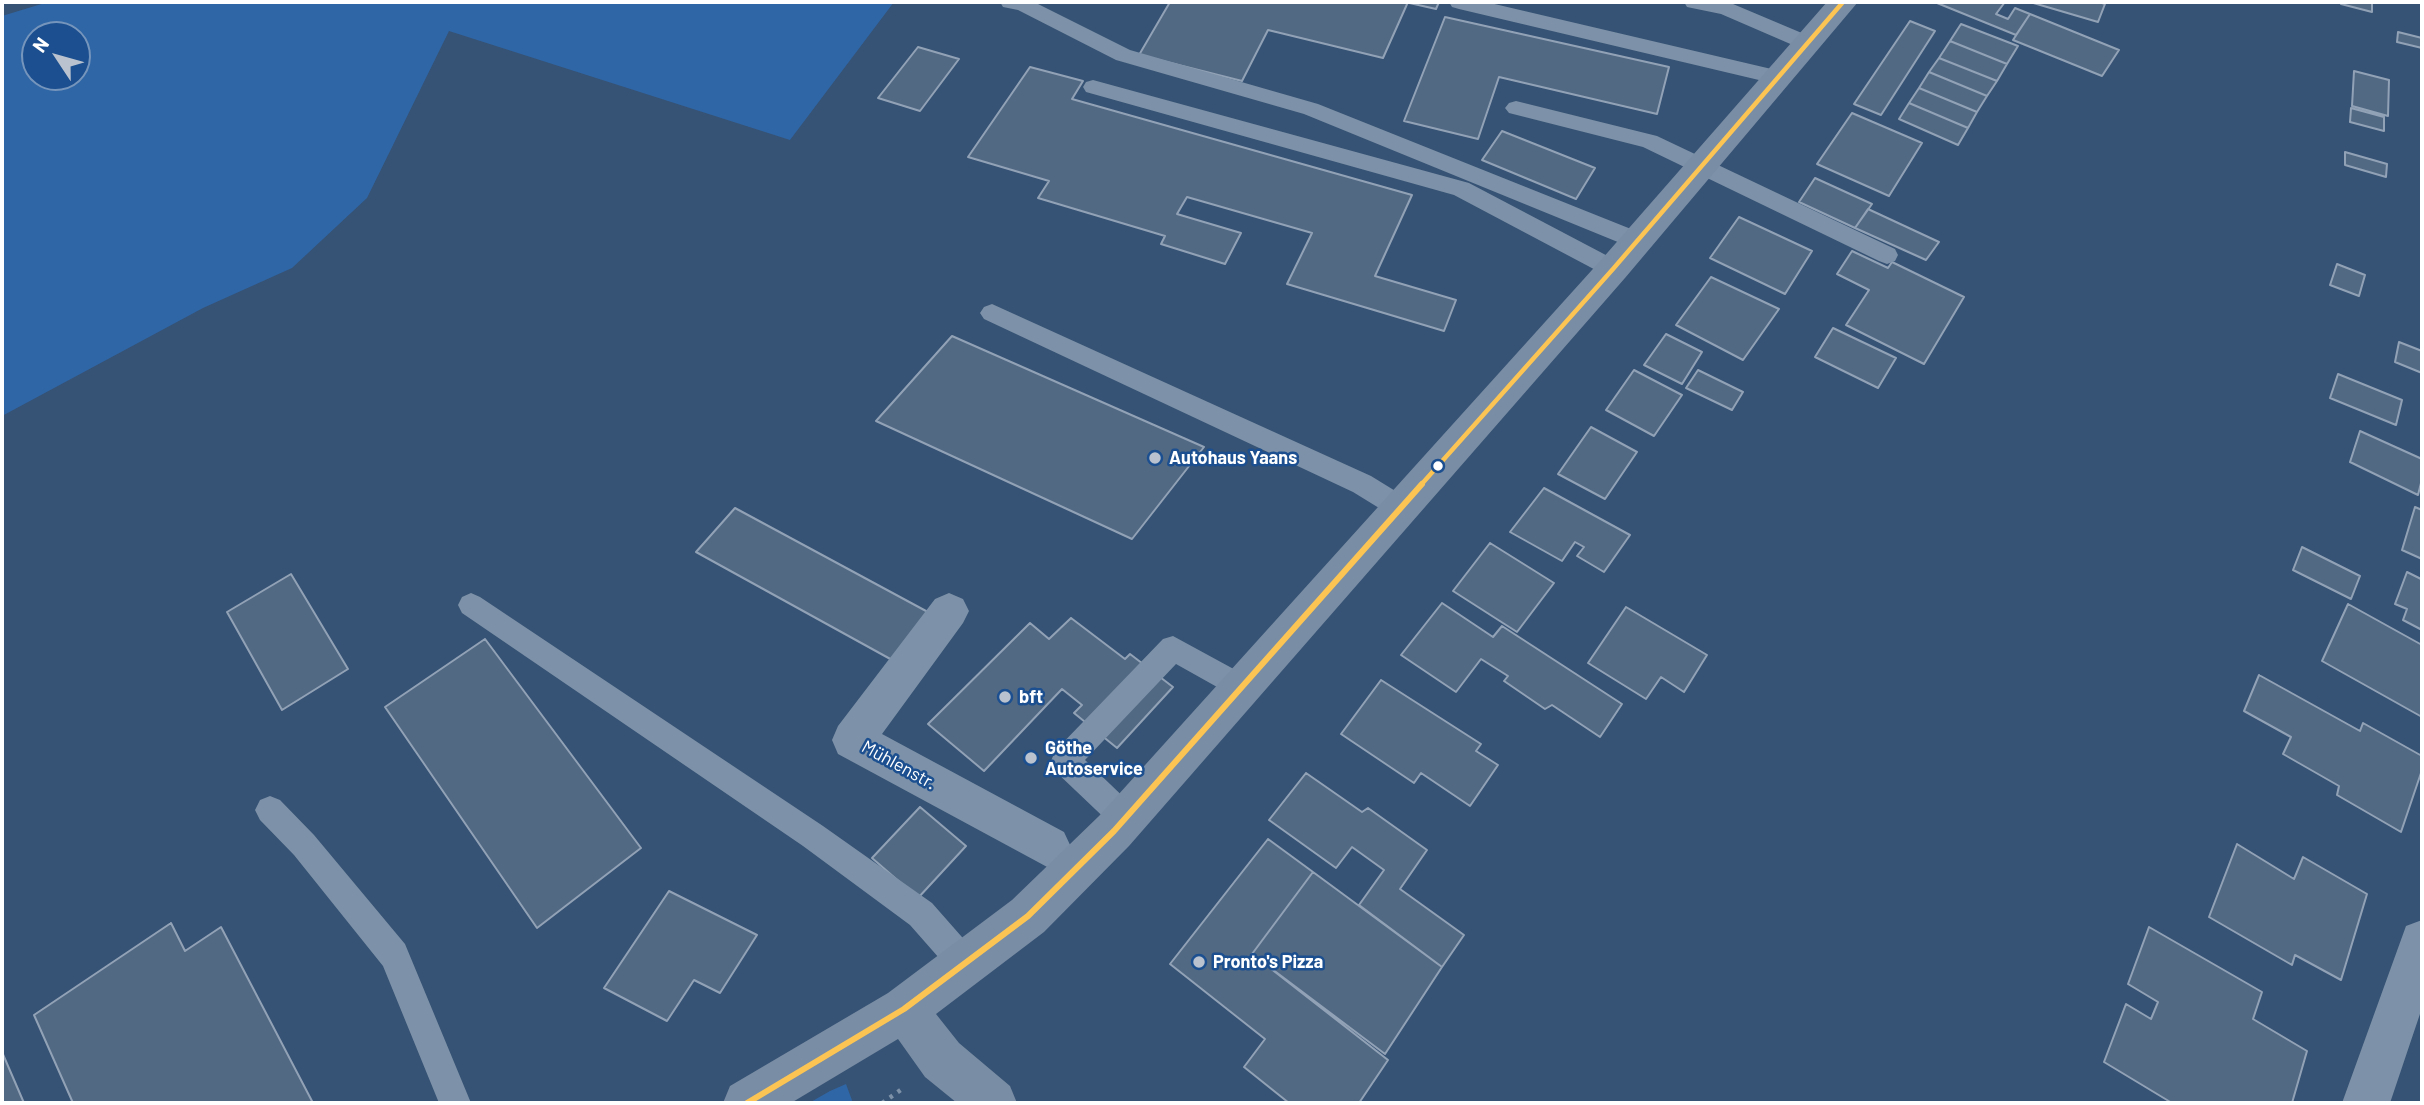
<!DOCTYPE html>
<html>
<head>
<meta charset="utf-8">
<style>
  body { margin:0 }
  #map { position:relative; width:2424px; height:1105px; overflow:hidden; background:#365274; font-family:Barlow,sans-serif }
  canvas { display:block }
  .frame { position:absolute; inset:0; border:4px solid #fff; pointer-events:none }
  .north { position:absolute; left:21px; top:21px; width:70px; height:70px; box-sizing:border-box; background:#1b4f8f; border:2px solid #7695bc; border-radius:50%; rotate:306deg; font-size:19px; font-weight:700; line-height:28px; text-align:center; color:#fff }
  .north::after { content:''; display:block; margin:auto; width:24px; height:32px; background:#b9c2ce; clip-path:polygon(50% 0,100% 100%,50% 72%,0 100%) }
</style>
</head>
<body>
<div id="map">
<canvas width="2424" height="1105"></canvas>
<div class="frame"></div>
<div class="north">N</div>
</div>
<script>
const ctx = document.querySelector('canvas').getContext('2d');
ctx.lineJoin = 'round';
function fillPath(path, color) { ctx.fillStyle = color; ctx.fill(path, 'evenodd'); }
const toPath = rows => new Path2D(rows.map(r => 'M' + r).join(''));
function trace(path, color, width, dash) { ctx.strokeStyle = color; ctx.lineWidth = width; ctx.lineCap = dash ? 'butt' : 'round'; ctx.setLineDash(dash || []); ctx.stroke(path); }
function drawText(font, color, halo, rows, align = 'center') {
  ctx.font = font + ' Barlow,sans-serif'; ctx.lineWidth = 5; ctx.setLineDash([]); ctx.textBaseline = 'middle'; ctx.strokeStyle = halo; ctx.fillStyle = color; for (const [text, x, y, turn = 0] of rows) {
    ctx.save(); ctx.translate(x, y); ctx.rotate((+turn || 0) * Math.PI / 180); ctx.textAlign = isNaN(turn) ? turn : align; if (halo) ctx.strokeText(text, 0, 0); ctx.fillText(text, 0, 0); ctx.restore();
  }
}
fillPath(toPath([
  [48,2,894,2,790,140,449,31,367,198,292,268,203,308,2,416,2,16],
  [35,35,77,35,77,77,35,77],
  [846,1084,853,1103,809,1103,830,1091]
]), '#2f66a5');
const building = toPath([
  [1170,2,1408,2,1383,58,1268,30,1242,81,1139,55,1170,2],
  [1405,2,1439,2,1436,9,1405,2],
  [2005,2,1996,14,2008,19,2015,8,2030,14,2016,35,1937,3,2005,2],
  [2030,2,2099,2,2105,4,2098,22,2030,2],
  [2341,2,2372,2,2372,12,2341,4,2341,2],
  [2030,14,2119,50,2102,76,2013,40,2030,14],
  [1445,17,1669,67,1657,114,1499,77,1478,139,1404,121,1445,17],
  [1910,21,1935,31,1881,115,1854,104,1910,21],
  [1961,24,2018,46,2007,64,1950,41,1961,24],
  [2398,32,2422,38,2422,48,2397,42,2398,32],
  [1950,41,2007,64,1997,81,1939,58,1950,41],
  [918,47,959,59,920,111,878,98,918,47],
  [1939,58,1997,81,1987,96,1929,72,1939,58],
  [1030,67,1083,81,1072,99,1412,195,1375,276,1456,300,1444,331,1287,284,1312,233,1187,197,1177,214,1241,233,1225,264,1161,244,1165,236,1038,198,1049,181,968,157,1030,67],
  [2354,71,2389,80,2388,116,2352,106,2354,71],
  [1929,72,1987,96,1977,112,1919,88,1929,72],
  [1919,88,1977,112,1968,128,1909,103,1919,88],
  [1909,103,1968,128,1958,145,1899,119,1909,103],
  [2351,108,2384,117,2384,131,2350,122,2351,108],
  [1852,113,1922,143,1889,196,1817,164,1852,113],
  [1502,131,1595,168,1576,199,1482,160,1502,131],
  [2345,152,2387,164,2386,177,2345,165,2345,152],
  [1815,178,1872,204,1855,228,1799,202,1815,178],
  [1868,209,1939,242,1926,260,1855,228,1868,209],
  [1739,217,1812,251,1785,294,1710,258,1739,217],
  [1852,251,1888,268,1892,262,1964,297,1924,364,1846,325,1869,290,1837,274,1852,251],
  [2337,264,2365,275,2359,296,2330,285,2337,264],
  [1711,277,1779,309,1743,360,1676,325,1711,277],
  [1833,328,1896,358,1878,388,1815,357,1833,328],
  [1666,334,1702,352,1682,384,1644,365,1666,334],
  [952,336,1204,447,1132,539,876,421,952,336],
  [2399,342,2422,351,2422,373,2395,362,2399,342],
  [1634,370,1682,395,1654,436,1606,410,1634,370],
  [1698,370,1743,392,1732,410,1686,388,1698,370],
  [2338,374,2402,400,2396,425,2330,398,2338,374],
  [1591,427,1637,452,1605,499,1558,474,1591,427],
  [2360,431,2422,459,2422,479,2418,495,2350,462,2360,431],
  [1544,488,1630,535,1604,572,1577,556,1584,547,1575,542,1562,561,1510,532,1544,488],
  [2415,507,2422,510,2422,559,2402,550,2415,507],
  [735,508,939,618,903,666,696,552,735,508],
  [1490,543,1554,583,1517,632,1453,591,1490,543],
  [2302,547,2360,576,2351,599,2293,570,2302,547],
  [2407,572,2421,579,2422,575,2422,630,2403,620,2407,609,2395,604,2407,572],
  [291,574,348,669,282,710,227,612,291,574],
  [1442,603,1493,637,1502,626,1622,704,1600,737,1552,705,1545,709,1504,681,1508,676,1481,659,1456,692,1401,655,1442,603],
  [2348,604,2422,645,2422,717,2322,661,2348,604],
  [1626,607,1707,655,1684,692,1661,677,1646,699,1588,663,1626,607],
  [1071,618,1125,659,1130,654,1173,687,1117,748,1074,713,1082,705,1062,689,984,771,928,724,1030,623,1049,639,1071,618],
  [485,639,641,848,537,928,385,707,485,639],
  [2259,675,2360,731,2363,723,2422,756,2422,770,2401,832,2337,795,2339,786,2283,754,2291,737,2244,711,2259,675],
  [1381,680,1481,744,1476,751,1498,765,1470,806,1421,773,1414,783,1341,734,1381,680],
  [1306,773,1362,812,1368,808,1427,850,1400,889,1464,935,1442,967,1359,905,1384,870,1352,847,1336,868,1269,820,1306,773],
  [920,807,966,846,918,898,872,858,920,807],
  [1268,839,1313,872,1252,954,1388,1060,1359,1103,1289,1103,1244,1067,1265,1039,1170,964,1268,839],
  [2237,844,2294,879,2303,857,2367,894,2341,980,2295,955,2292,965,2209,917,2237,844],
  [1313,872,1442,967,1385,1054,1252,954,1313,872],
  [669,891,757,935,720,993,694,980,667,1021,604,988,669,891],
  [171,923,185,951,221,927,313,1103,73,1103,34,1015,171,923],
  [2149,927,2262,992,2253,1019,2307,1051,2292,1103,2172,1103,2104,1062,2126,1004,2151,1019,2158,1002,2128,984,2149,927],
  [2,1052,24,1103,2,1103,2,1052]
]);
fillPath(building, '#526984');
trace(building, '#92a2b6', 2);
trace(toPath([
  [882,1103,905,1087]
]), '#7d92a8', 4.5, [3.5, 6]);
fillPath(toPath([
  [1000,2,1034,2,1130,50,1318,104,1646,235,1649,241,1646,247,1638,249,1630,247,1304,114,1116,60,1018,10,1003,7,1000,2],
  [1449,2,1486,2,1780,71,1787,73,1790,78,1787,83,1780,85,1459,9,1452,7,1449,2],
  [1684,2,1733,4,1816,39,1819,44,1816,49,1802,49,1721,14,1687,7,1684,2],
  [1093,80,1469,183,1621,263,1625,269,1621,275,1613,278,1605,275,1454,195,1086,92,1083,87,1086,82,1093,80],
  [1516,101,1657,136,1895,249,1898,255,1895,261,1887,264,1879,261,1643,147,1509,113,1505,108,1509,103,1516,101],
  [992,304,1371,476,1410,500,1414,508,1410,516,1401,519,1392,516,1353,492,984,319,980,313,984,307,992,304],
  [471,593,480,597,823,826,932,903,976,953,980,964,976,975,965,979,954,975,910,925,803,846,462,613,458,605,462,597,471,593],
  [1173,636,1252,679,1256,688,1252,697,1242,701,1176,664,1085,760,1135,808,1140,818,1135,828,1125,832,1115,828,1055,771,1051,761,1055,751,1163,639,1173,636],
  [270,796,280,800,314,835,405,944,471,1103,439,1103,383,966,294,855,260,820,255,810,260,800,270,796]
]), '#7d92a8');
fillPath(toPath([
  [949,593,963,599,969,611,963,623,882,734,1064,832,1071,847,1064,862,1049,868,838,754,832,740,838,726,935,599,949,593],
  [2422,920,2422,1008,2390,1103,2342,1103,2406,926,2422,920]
]), '#7d92a8');
fillPath(toPath([
  [1827,2,1858,2,1625,278,1129,846,1044,932,936,1014,959,1043,1010,1086,1017,1103,957,1103,925,1077,898,1039,791,1103,723,1103,730,1086,888,993,1012,900,1099,816,1601,260,1827,2]
]), '#798da4');
trace(toPath([
  [1420,486,1613,269,1843,2]
]), '#fcc553', 4.5);
trace(toPath([
  [747,1103,904,1009,1028,916,1114,831,1422,484]
]), '#fcc553', 6);
for (const [x, y, r, color] of [
  [1155,458,7,"#b9c2ce"],
  [1438,466,6,"#fff"],
  [1005,697,7,"#b9c2ce"],
  [1031,758,7,"#b9c2ce"],
  [1199,962,7,"#b9c2ce"]
]) { const dot = new Path2D(); dot.arc(x, y, r, 0, 2 * Math.PI); ctx.fillStyle = color; ctx.fill(dot); trace(dot, '#1b4f8f', 2.5); }
drawText('bold 18px', '#fff', '#1b4f8f', [
  ["Autohaus Yaans",1169,458],
  ["bft",1019,697],
  ["Göthe",1045,748],
  ["Autoservice",1045,769],
  ["Pronto's Pizza",1213,962]
], 'left');
drawText('18px', '#fff', '#1b4f8f', [
  ["Mühlenstr.",899,765,29]
]);
</script>
</body>
</html>
